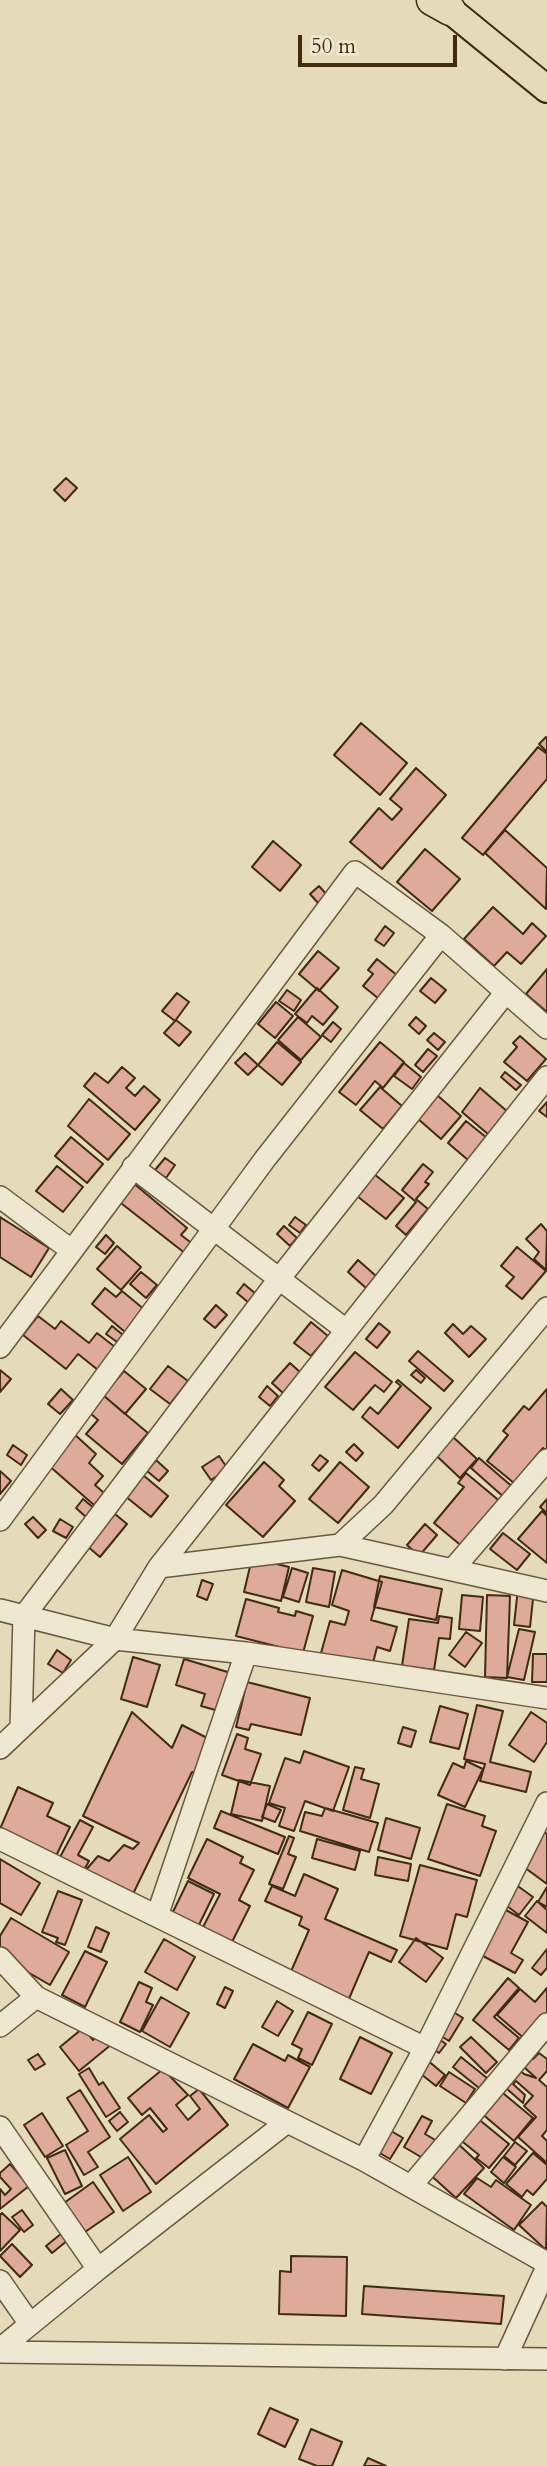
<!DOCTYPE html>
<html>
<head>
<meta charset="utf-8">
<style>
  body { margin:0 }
  #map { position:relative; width:547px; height:2466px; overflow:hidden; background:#e5dbba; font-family:Cardo,serif }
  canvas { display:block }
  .scale { position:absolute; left:298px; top:35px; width:159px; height:32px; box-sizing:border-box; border:4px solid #422b13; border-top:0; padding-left:9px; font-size:21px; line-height:24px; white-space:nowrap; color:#422b13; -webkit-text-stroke:5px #eee8d2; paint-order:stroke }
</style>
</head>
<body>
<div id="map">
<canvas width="547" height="2466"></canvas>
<div class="scale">50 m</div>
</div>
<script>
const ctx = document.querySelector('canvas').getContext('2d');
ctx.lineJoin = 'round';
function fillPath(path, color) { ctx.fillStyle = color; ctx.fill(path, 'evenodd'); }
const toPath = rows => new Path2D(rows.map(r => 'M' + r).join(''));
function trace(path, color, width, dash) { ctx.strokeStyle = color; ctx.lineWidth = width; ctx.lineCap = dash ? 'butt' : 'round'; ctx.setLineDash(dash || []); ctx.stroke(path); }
const building = toPath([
  [66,478,77,488,65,501,54,490,66,478],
  [361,723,407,763,380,795,334,755,361,723],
  [546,737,547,738,547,752,539,744,546,737],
  [538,747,547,754,547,779,483,855,462,838,538,747],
  [416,768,446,795,382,869,350,842,379,808,392,820,402,809,390,799,416,768],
  [505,830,547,868,546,909,485,853,505,830],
  [273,841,301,865,280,891,252,867,273,841],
  [425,849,460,879,432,911,397,882,425,849],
  [319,886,327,895,318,903,310,894,319,886],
  [493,907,523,934,532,923,546,936,521,964,507,952,494,966,464,939,493,907],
  [385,926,394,933,384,946,375,940,385,926],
  [318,951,339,968,319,991,299,974,318,951],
  [377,959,398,976,379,999,363,986,373,974,368,970,377,959],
  [547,969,547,1012,526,994,547,969],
  [431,978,446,990,435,1003,420,991,431,978],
  [317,988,338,1007,323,1025,312,1016,307,1023,295,1014,317,988],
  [287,990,301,1000,294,1011,279,1001,287,990],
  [177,993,189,1002,175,1021,162,1011,177,993],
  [276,1002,293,1016,275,1038,258,1024,276,1002],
  [298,1017,321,1037,301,1060,278,1040,298,1017],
  [416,1017,426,1026,419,1034,409,1025,416,1017],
  [176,1020,191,1032,179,1046,164,1033,176,1020],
  [333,1022,341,1029,331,1042,322,1035,333,1022],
  [434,1033,445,1042,438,1050,427,1040,434,1033],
  [520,1036,546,1059,527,1081,504,1062,517,1047,513,1043,520,1036],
  [277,1042,301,1062,282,1085,258,1065,277,1042],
  [380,1042,404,1062,383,1088,375,1081,356,1105,339,1092,380,1042],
  [428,1049,437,1056,423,1072,415,1065,428,1049],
  [245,1053,258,1065,248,1075,235,1063,245,1053],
  [404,1063,421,1077,412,1089,394,1076,404,1063],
  [122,1067,135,1078,126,1088,135,1096,144,1086,160,1100,135,1130,84,1086,95,1073,108,1083,122,1067],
  [505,1072,521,1085,516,1090,501,1077,505,1072],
  [380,1087,402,1106,383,1129,360,1110,380,1087],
  [480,1088,508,1112,489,1135,462,1112,480,1088],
  [437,1095,461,1116,441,1139,417,1118,437,1095],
  [89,1099,130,1134,108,1160,68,1126,89,1099],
  [547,1102,547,1117,539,1111,547,1102],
  [466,1121,487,1138,468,1160,448,1143,466,1121],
  [71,1137,103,1164,87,1183,55,1156,71,1137],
  [165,1158,175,1165,166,1178,155,1170,165,1158],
  [423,1164,433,1172,425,1182,429,1184,416,1199,428,1209,406,1235,396,1226,416,1202,402,1190,423,1164],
  [57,1166,83,1187,63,1212,36,1191,57,1166],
  [374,1174,404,1198,386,1219,357,1196,374,1174],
  [132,1182,187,1228,181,1235,194,1245,186,1254,117,1200,132,1182],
  [0,1217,49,1248,31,1277,0,1257,0,1217],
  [295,1217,306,1225,300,1233,289,1225,295,1217],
  [541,1224,547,1231,546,1270,534,1259,539,1252,526,1239,541,1224],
  [284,1226,297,1238,290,1246,277,1234,284,1226],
  [106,1235,114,1243,105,1254,96,1247,106,1235],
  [117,1246,141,1267,121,1290,97,1269,117,1246],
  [517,1247,546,1271,522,1299,506,1286,514,1277,501,1266,517,1247],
  [358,1260,376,1276,366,1288,348,1272,358,1260],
  [141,1272,157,1285,146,1298,130,1284,141,1272],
  [244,1284,256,1294,249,1303,237,1293,244,1284],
  [105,1288,116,1297,122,1291,145,1310,125,1332,92,1304,105,1288],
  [216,1305,227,1315,215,1328,204,1319,216,1305],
  [38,1316,55,1329,61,1321,89,1343,97,1333,115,1347,98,1370,78,1354,66,1369,23,1335,38,1316],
  [311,1322,328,1336,311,1356,294,1343,311,1322],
  [379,1323,390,1332,377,1348,366,1339,379,1323],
  [453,1324,463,1334,471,1326,486,1339,469,1357,445,1333,453,1324],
  [112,1326,123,1335,117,1342,106,1334,112,1326],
  [418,1351,453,1381,444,1391,409,1361,418,1351],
  [355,1352,392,1382,384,1392,375,1385,353,1410,325,1387,355,1352],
  [290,1363,301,1373,283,1393,272,1383,290,1363],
  [168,1366,188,1381,170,1404,150,1389,168,1366],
  [0,1370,11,1379,0,1392,0,1370],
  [416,1370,425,1378,421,1383,411,1375,416,1370],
  [124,1371,146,1389,125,1414,103,1395,124,1371],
  [398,1380,431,1408,398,1448,362,1417,370,1407,378,1414,401,1386,396,1382,398,1380],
  [267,1386,278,1396,270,1406,259,1397,267,1386],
  [61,1389,73,1400,60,1414,48,1404,61,1389],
  [547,1389,547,1452,543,1448,514,1483,487,1461,508,1435,503,1431,524,1406,529,1410,547,1389],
  [104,1396,148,1433,122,1464,86,1434,98,1420,90,1413,104,1396],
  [441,1426,477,1459,460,1478,424,1444,441,1426],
  [73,1433,96,1454,89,1463,103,1476,95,1485,104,1493,94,1505,47,1464,73,1433],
  [354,1444,363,1453,356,1461,346,1452,354,1444],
  [13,1445,27,1455,21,1465,7,1455,13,1445],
  [320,1455,328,1461,319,1471,312,1465,320,1455],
  [219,1456,228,1469,211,1480,202,1467,219,1456],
  [479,1458,515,1489,506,1499,471,1468,479,1458],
  [156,1460,168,1471,159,1481,147,1471,156,1460],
  [264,1462,284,1480,279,1486,295,1501,263,1537,226,1505,264,1462],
  [340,1462,369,1487,338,1523,309,1499,340,1462],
  [0,1471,11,1481,0,1494,0,1471],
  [466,1473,502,1503,464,1548,434,1523,464,1487,458,1483,466,1473],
  [143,1475,168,1496,151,1517,125,1496,143,1475],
  [83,1499,95,1509,87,1518,76,1508,83,1499],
  [547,1499,547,1513,540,1507,547,1499],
  [542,1511,547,1516,547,1563,518,1539,542,1511],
  [115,1514,127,1524,100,1557,87,1546,115,1514],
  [33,1517,46,1530,38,1538,25,1524,33,1517],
  [60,1519,73,1527,66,1538,53,1531,60,1519],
  [425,1524,437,1535,419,1556,407,1545,425,1524],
  [503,1533,530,1554,517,1570,490,1549,503,1533],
  [252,1558,289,1567,281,1601,244,1592,252,1558],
  [292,1568,308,1573,299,1602,283,1597,292,1568],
  [313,1568,335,1572,329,1607,306,1602,313,1568],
  [342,1570,382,1582,371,1620,397,1627,390,1651,377,1647,372,1667,321,1653,330,1621,345,1625,349,1611,332,1605,342,1570],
  [380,1576,442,1589,436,1620,374,1607,380,1576],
  [202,1580,213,1584,207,1600,197,1596,202,1580],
  [518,1588,534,1590,530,1627,514,1625,518,1588],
  [462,1595,483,1597,480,1631,459,1629,462,1595],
  [487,1595,510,1596,507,1678,485,1677,487,1595],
  [246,1599,279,1608,278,1612,295,1616,296,1611,313,1616,303,1653,236,1636,246,1599],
  [439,1616,452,1618,450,1639,439,1638,434,1670,402,1666,409,1619,438,1623,439,1616],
  [519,1629,535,1632,524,1680,507,1677,519,1629],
  [466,1632,482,1643,465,1667,449,1655,466,1632],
  [57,1650,71,1660,63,1673,48,1664,57,1650],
  [533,1654,547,1654,547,1682,532,1682,533,1654],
  [133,1657,160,1665,147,1707,121,1699,133,1657],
  [184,1659,231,1673,219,1711,201,1706,205,1694,176,1685,184,1659],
  [247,1682,310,1698,301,1735,251,1724,249,1730,236,1727,247,1682],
  [477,1705,503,1711,490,1762,531,1772,526,1792,480,1781,485,1764,464,1759,477,1705],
  [440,1706,468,1714,459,1749,430,1742,440,1706],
  [132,1712,172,1748,182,1725,211,1740,202,1773,192,1772,133,1894,86,1870,98,1856,109,1861,124,1845,133,1849,139,1843,83,1816,132,1712],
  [531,1712,547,1723,547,1742,534,1762,509,1745,531,1712],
  [403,1727,416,1731,411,1747,398,1743,403,1727],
  [237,1734,248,1738,245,1749,261,1754,250,1785,222,1775,237,1734],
  [304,1751,349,1767,333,1811,305,1801,294,1831,279,1826,285,1808,269,1803,285,1758,300,1763,304,1751],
  [466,1761,483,1769,465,1807,438,1795,453,1763,464,1768,466,1761],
  [355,1767,364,1769,361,1779,379,1784,370,1818,343,1810,355,1767],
  [239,1780,270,1786,262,1821,231,1814,239,1780],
  [18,1787,53,1803,47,1816,70,1827,56,1856,0,1829,18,1787],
  [267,1804,281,1810,275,1822,262,1817,267,1804],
  [447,1804,485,1816,482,1826,496,1831,480,1876,428,1859,447,1804],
  [325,1808,378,1823,369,1852,300,1831,305,1812,322,1816,325,1808],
  [221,1811,285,1837,278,1854,214,1828,221,1811],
  [386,1818,420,1828,411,1859,378,1850,386,1818],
  [80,1820,93,1827,78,1855,89,1861,84,1870,60,1857,80,1820],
  [536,1826,547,1834,547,1884,513,1859,536,1826],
  [289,1836,294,1838,288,1854,296,1857,283,1889,269,1884,289,1836],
  [207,1839,243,1857,240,1863,254,1870,239,1900,250,1906,230,1946,201,1931,220,1894,188,1878,207,1839],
  [317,1839,360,1851,355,1870,312,1858,317,1839],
  [378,1857,411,1864,408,1881,375,1875,378,1857],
  [0,1859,40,1883,21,1915,0,1903,0,1859],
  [420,1865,477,1880,467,1917,456,1914,447,1949,400,1936,420,1865],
  [304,1874,338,1889,325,1919,397,1950,391,1962,369,1952,348,2001,289,1976,309,1930,299,1925,302,1917,265,1901,272,1886,295,1896,304,1874],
  [508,1879,533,1897,519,1915,507,1906,510,1902,497,1893,508,1879],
  [188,1881,214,1894,197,1929,171,1916,188,1881],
  [547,1887,547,1907,538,1902,547,1887],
  [58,1891,82,1900,65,1945,56,1942,58,1938,42,1932,58,1891],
  [537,1901,547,1910,547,1933,525,1916,537,1901],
  [493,1903,528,1922,511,1953,523,1960,515,1973,468,1948,493,1903],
  [11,1918,69,1952,50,1985,0,1956,0,1936,11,1918],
  [96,1927,109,1933,101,1952,88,1947,96,1927],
  [416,1938,443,1958,426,1982,399,1962,416,1938],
  [164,1939,195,1957,177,1990,145,1972,164,1939],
  [547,1949,547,1968,541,1975,532,1968,547,1949],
  [85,1951,107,1962,85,2007,62,1995,85,1951],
  [508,1978,519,1988,494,2017,519,2038,509,2050,473,2020,508,1978],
  [139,1982,152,1988,146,2002,153,2005,140,2032,120,2022,139,1982],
  [225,1987,233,1991,225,2008,217,2004,225,1987],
  [547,1988,547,2018,527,2041,497,2015,520,1989,535,2002,547,1988],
  [161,1997,189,2013,170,2047,142,2031,161,1997],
  [277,2001,293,2011,278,2036,262,2027,277,2001],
  [444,2006,463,2018,449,2041,430,2029,444,2006],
  [308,2012,332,2024,312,2065,298,2058,302,2049,292,2044,308,2012],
  [83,2028,93,2040,103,2032,112,2044,79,2071,60,2047,83,2028],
  [360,2037,392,2053,371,2094,340,2079,360,2037],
  [436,2037,446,2044,439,2053,429,2046,436,2037],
  [471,2037,497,2062,486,2073,460,2047,471,2037],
  [253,2044,285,2061,288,2055,310,2067,288,2108,234,2079,253,2044],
  [522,2049,533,2059,539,2053,547,2059,547,2071,539,2080,547,2087,547,2130,542,2136,547,2141,547,2163,518,2137,536,2117,524,2106,533,2096,516,2081,513,2084,525,2095,523,2103,507,2089,496,2086,514,2065,524,2074,536,2078,514,2058,522,2049],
  [38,2054,45,2064,35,2070,28,2060,38,2054],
  [420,2054,445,2075,436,2086,411,2066,420,2054],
  [461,2057,487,2078,479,2088,453,2067,461,2057],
  [89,2068,99,2085,103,2082,120,2108,106,2117,79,2074,89,2068],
  [163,2069,188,2095,176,2105,188,2120,200,2109,190,2096,199,2089,228,2125,156,2184,120,2139,149,2115,163,2132,167,2129,150,2108,142,2115,128,2098,163,2069],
  [449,2072,475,2089,466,2103,440,2086,449,2072],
  [492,2084,533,2118,514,2141,473,2106,492,2084],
  [80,2090,110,2137,88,2152,98,2167,84,2175,66,2145,88,2131,67,2098,80,2090],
  [120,2112,128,2122,117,2131,109,2121,120,2112],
  [42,2113,63,2146,45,2157,24,2125,42,2113],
  [471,2113,509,2144,489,2168,476,2158,479,2155,453,2134,471,2113],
  [422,2116,432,2121,425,2134,437,2141,426,2160,404,2147,422,2116],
  [381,2125,403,2138,390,2159,368,2146,381,2125],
  [454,2140,484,2168,456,2198,425,2170,454,2140],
  [515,2142,527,2151,515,2165,504,2156,515,2142],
  [65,2150,82,2186,65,2194,47,2158,65,2150],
  [533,2153,547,2165,547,2179,533,2195,527,2190,522,2197,506,2184,533,2153],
  [128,2157,151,2192,123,2211,100,2175,128,2157],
  [503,2157,516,2167,504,2183,491,2172,503,2157],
  [10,2164,29,2186,0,2209,0,2189,5,2195,11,2189,0,2177,0,2173,10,2164],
  [477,2178,491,2187,496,2180,531,2205,514,2230,464,2194,477,2178],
  [93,2182,114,2212,85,2232,64,2203,93,2182],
  [542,2202,547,2207,546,2250,519,2225,542,2202],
  [22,2210,33,2225,24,2232,12,2217,22,2210],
  [2,2213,20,2230,0,2251,0,2215,2,2213],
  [62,2233,68,2240,52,2253,46,2246,62,2233],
  [12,2244,32,2265,20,2277,0,2256,12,2244],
  [291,2256,347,2257,346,2316,279,2314,280,2271,291,2272,291,2256],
  [364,2286,504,2296,501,2324,362,2314,364,2286],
  [270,2408,298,2420,285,2447,258,2434,270,2408],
  [311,2429,342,2442,332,2466,317,2466,299,2459,311,2429],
  [368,2458,386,2466,364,2466,368,2458]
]);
fillPath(building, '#deaa99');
trace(building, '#422b13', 2);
const minor = toPath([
  [133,1167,346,1330],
  [0,1197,71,1250],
  [0,1347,355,872,441,935,547,1028],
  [0,1520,265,1159,441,935],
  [340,1545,383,1505,547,1308],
  [159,1567,340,1545,547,1591],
  [453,1569,547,1460],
  [0,1610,115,1639,246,1653,547,1698],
  [21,1728,24,1616,279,1279,506,992],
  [0,1748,115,1639,159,1567,547,1077],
  [0,1839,425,2048],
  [157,1916,246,1653],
  [0,1958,36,1997,364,2160,547,2263],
  [0,2026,36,1997],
  [0,2127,98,2269],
  [364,2160,425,2048,547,1803],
  [411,2186,547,2024],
  [0,2281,30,2324],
  [0,2349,98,2269,287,2122],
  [0,2352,547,2359],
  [505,2359,547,2267]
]);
const major = toPath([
  [450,10,547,89]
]);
const highway = toPath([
  [432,0,450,10]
]);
trace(minor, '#6b573d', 24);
trace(major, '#422b13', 30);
trace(highway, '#422b13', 33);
trace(minor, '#eee8d2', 21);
trace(major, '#e5dbba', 26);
trace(highway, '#e5dbba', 30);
</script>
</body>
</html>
